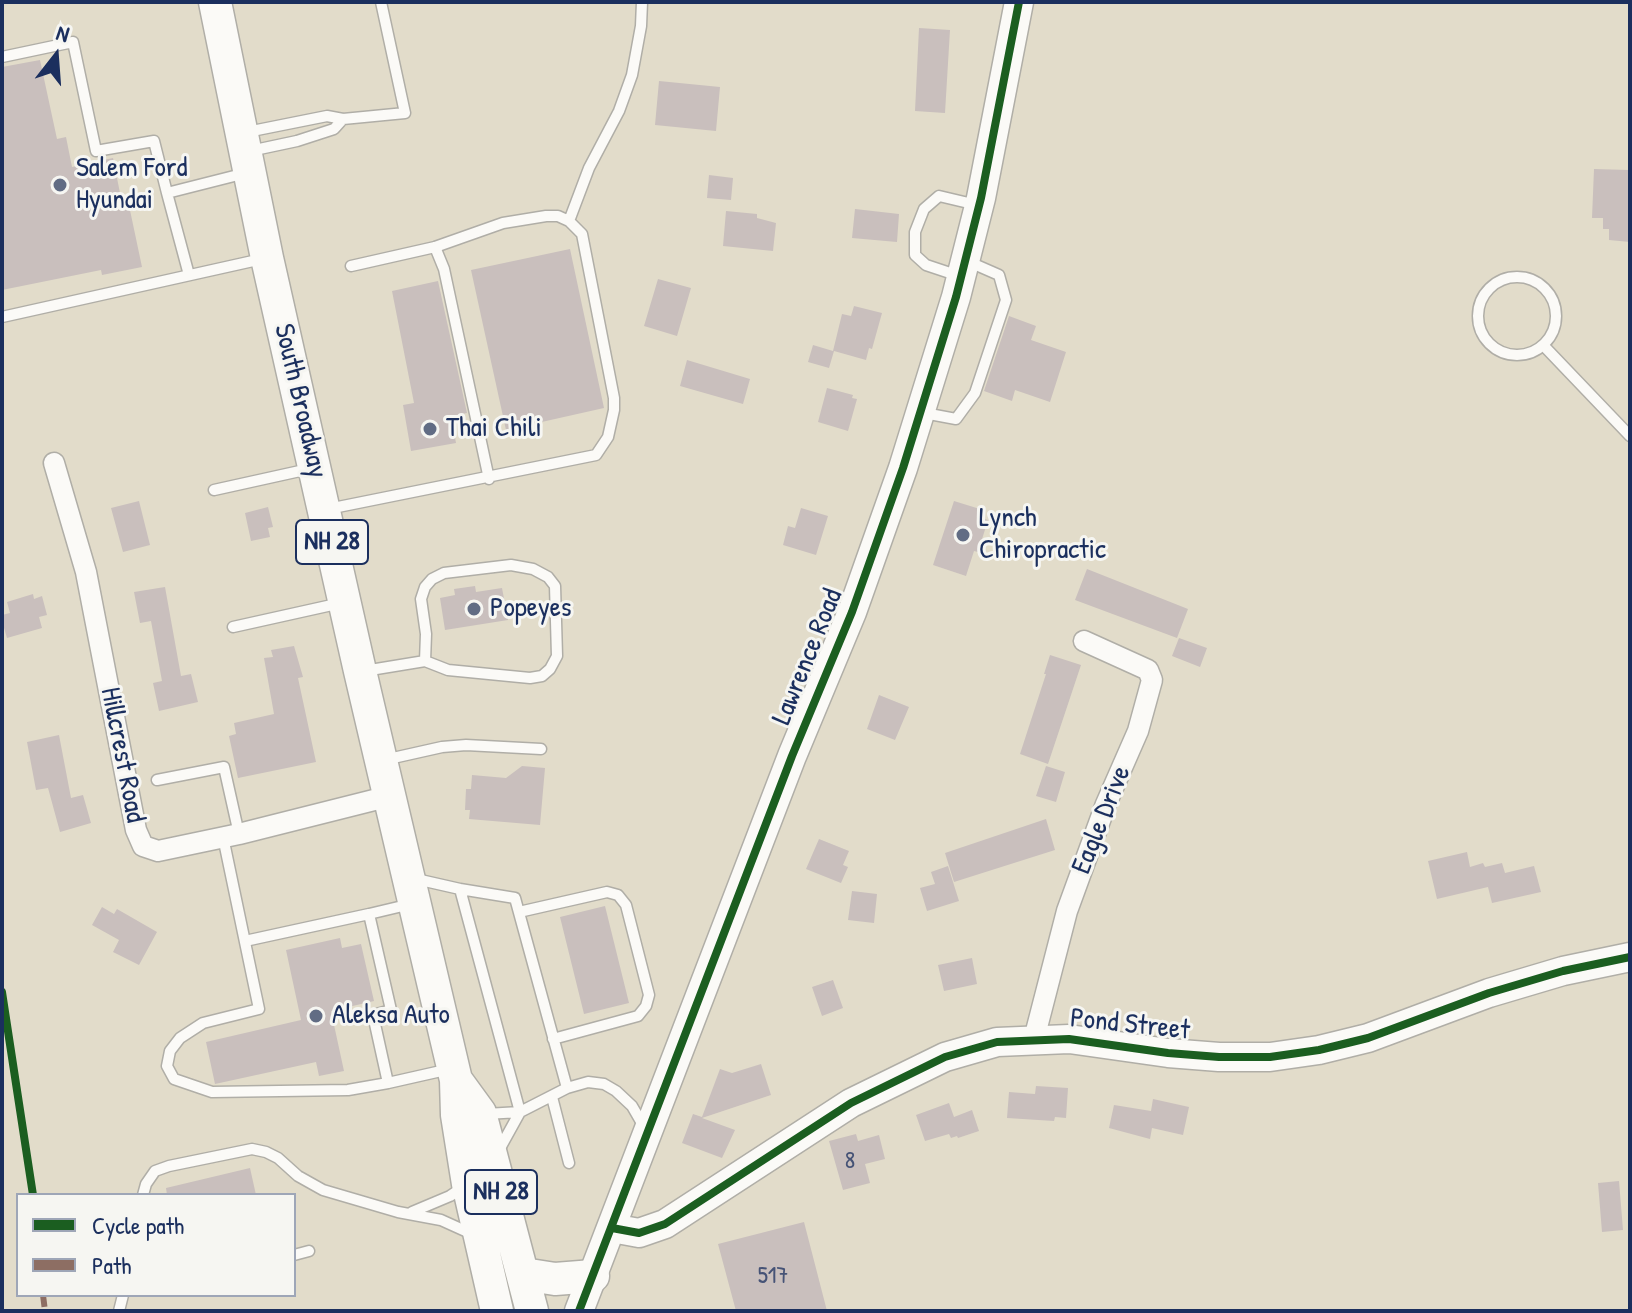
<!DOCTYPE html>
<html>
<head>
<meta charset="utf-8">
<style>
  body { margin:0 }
  #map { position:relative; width:1632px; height:1313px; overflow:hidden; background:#e2dcca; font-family:"Patrick Hand",sans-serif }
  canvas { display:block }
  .frame { position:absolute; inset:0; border:4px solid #1b2f5e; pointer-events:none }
  .legend { position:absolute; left:16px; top:1193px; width:280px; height:104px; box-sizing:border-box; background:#f6f6f2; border:2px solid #9ea6b7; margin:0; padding:10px 14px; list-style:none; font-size:24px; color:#1b2f5e }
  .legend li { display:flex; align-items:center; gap:16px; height:40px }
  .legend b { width:40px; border:2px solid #9ea6b7 }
  .north { position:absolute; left:16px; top:16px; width:80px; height:80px; -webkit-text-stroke:6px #f6f6f2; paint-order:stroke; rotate:17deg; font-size:22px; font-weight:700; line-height:32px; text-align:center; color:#1b2f5e }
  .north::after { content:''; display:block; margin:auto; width:28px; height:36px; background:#1b2f5e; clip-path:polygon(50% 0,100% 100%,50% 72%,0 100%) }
</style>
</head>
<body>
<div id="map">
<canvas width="1632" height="1313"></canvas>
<div class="frame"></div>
<ul class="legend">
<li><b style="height:10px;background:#1b5e20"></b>Cycle path</li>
<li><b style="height:10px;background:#8d6e63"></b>Path</li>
</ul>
<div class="north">N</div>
</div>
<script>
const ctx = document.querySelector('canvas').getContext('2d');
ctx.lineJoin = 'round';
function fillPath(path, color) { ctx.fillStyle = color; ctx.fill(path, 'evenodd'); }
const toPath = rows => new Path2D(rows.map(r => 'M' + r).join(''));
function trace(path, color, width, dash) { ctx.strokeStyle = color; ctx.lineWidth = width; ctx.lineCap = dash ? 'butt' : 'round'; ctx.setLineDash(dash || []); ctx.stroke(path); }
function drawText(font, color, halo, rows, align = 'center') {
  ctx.font = font + ' "Patrick Hand",sans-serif'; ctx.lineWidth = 6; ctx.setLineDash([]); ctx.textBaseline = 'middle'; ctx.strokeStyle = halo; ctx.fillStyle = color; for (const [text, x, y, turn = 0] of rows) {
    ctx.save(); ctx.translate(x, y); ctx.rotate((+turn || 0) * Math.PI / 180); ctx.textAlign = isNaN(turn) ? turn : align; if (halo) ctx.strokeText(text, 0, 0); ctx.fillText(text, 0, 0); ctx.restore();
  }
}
fillPath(toPath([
  [919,28,950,30,945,113,915,111],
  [40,60,57,139,66,137,72,167,113,158,121,198,127,196,142,267,102,275,101,270,2,290,2,67],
  [659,81,720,87,716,131,655,125],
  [1594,169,1629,170,1630,242,1609,240,1609,229,1603,229,1603,218,1592,218],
  [709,175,733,178,731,200,707,198],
  [855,209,899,214,897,242,852,238],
  [726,211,757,214,757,218,776,223,773,251,723,246],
  [570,249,604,408,506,430,471,270],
  [658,279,691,288,677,336,644,326],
  [438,281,467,413,451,416,456,443,411,451,403,405,414,403,392,291],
  [854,306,882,313,872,349,869,348,866,360,834,351,829,368,808,362,813,345,833,351,842,314,851,316],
  [1009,316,1036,326,1031,340,1066,352,1050,402,1015,390,1012,401,984,391],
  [687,360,750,379,743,404,680,386],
  [827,388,853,395,852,398,857,399,848,431,818,422],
  [139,501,150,545,123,552,111,508],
  [954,501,983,510,981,518,988,520,978,552,974,551,966,576,933,565],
  [268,507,273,527,268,528,270,537,251,541,245,513],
  [801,508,828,516,816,555,783,545,788,526,795,528],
  [1087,569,1188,609,1177,638,1075,600],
  [475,586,476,592,502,588,508,620,445,630,440,598,455,595,454,589],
  [165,587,181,676,191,674,198,702,159,711,153,683,162,681,151,621,140,623,134,592],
  [33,594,34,599,42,596,47,615,39,617,42,628,7,638,2,621,2,615,10,613,7,602],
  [1179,638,1207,648,1200,667,1172,656],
  [294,646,303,677,298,678,316,762,238,778,229,736,236,734,234,723,274,714,264,658,273,657,271,650],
  [1050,655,1081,665,1048,764,1020,754,1046,674,1044,674],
  [879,695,909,707,895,740,867,729],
  [59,735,71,798,83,795,91,823,60,832,48,788,36,790,27,742],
  [522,766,545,768,540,825,469,819,470,810,465,810,466,789,471,789,472,775,506,778],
  [1046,766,1065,772,1056,802,1036,796],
  [1046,819,1055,850,954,882,945,853],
  [819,839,849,851,843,865,848,867,841,883,806,869],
  [1467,852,1470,867,1483,863,1485,867,1502,863,1505,873,1534,866,1541,892,1492,903,1488,887,1437,899,1428,861],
  [948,866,959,901,927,911,920,888,935,884,931,872],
  [852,891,877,894,874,923,848,920],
  [605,906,629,1003,584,1014,560,917],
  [102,907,114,914,117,909,157,932,139,965,113,952,119,940,92,925],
  [340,938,342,948,361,944,374,1001,331,1011,344,1071,319,1076,316,1062,215,1084,206,1042,301,1020,286,950],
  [972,958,977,984,944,991,938,965],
  [833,980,843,1008,822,1016,812,987],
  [761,1064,771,1095,702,1118,735,1130,722,1158,682,1143,693,1114,702,1117,720,1069,732,1073],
  [1036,1086,1068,1088,1066,1118,1055,1117,1054,1121,1007,1118,1009,1092,1035,1094],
  [1153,1099,1189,1107,1183,1135,1152,1128,1150,1139,1109,1128,1114,1105,1151,1111],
  [949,1103,954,1117,972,1110,979,1131,958,1138,957,1136,951,1138,949,1134,925,1141,916,1115],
  [856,1134,858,1141,879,1135,885,1159,865,1164,870,1183,843,1190,829,1141],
  [250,1168,256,1195,167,1195,166,1188],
  [1619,1181,1623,1230,1602,1232,1598,1183],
  [804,1222,827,1311,736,1311,718,1244]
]), '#c9bfbd');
const lane = toPath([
  [2,57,73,42,96,151,154,141,167,193],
  [247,132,327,116,343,119,405,113,381,2],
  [250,151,297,141,334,129,343,119],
  [569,221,589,168,619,111,632,75,641,26,642,2],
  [435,247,444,269,489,479],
  [189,275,167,193,246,173],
  [959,276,926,265,915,255,915,232,924,209,939,196,977,205],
  '1478 316a39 39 0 1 1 78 0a39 39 0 1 1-78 0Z',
  [2,317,262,259],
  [1543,345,1630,436],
  [924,413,956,419,975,393,1006,300,999,275,967,261],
  [214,490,309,469],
  [328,509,596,455,608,437,614,410,614,398,582,234,569,221,558,216,546,216,503,223,435,247,351,266],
  [233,627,341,603],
  [364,671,425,661,448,670,530,678,542,676,550,669,557,656,555,586,548,577,533,569,511,565,444,573,432,579,425,587,421,599,426,634,425,661],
  [384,760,442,747,466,745,541,749],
  [157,780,224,767,239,834],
  [223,837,259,1009,203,1023,180,1038,170,1051,167,1066,174,1079,212,1092,348,1090,388,1083],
  [416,879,460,889,520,1112,499,1150],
  [460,889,515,898,567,1088],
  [411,904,369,914,391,1010,373,1015,388,1083,450,1069],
  [519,912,607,892,618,895,626,905,649,995,646,1006,638,1016,553,1039],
  [245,941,369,914],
  [552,1097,569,1163],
  [486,1114,520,1112,567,1088,588,1082,604,1084,616,1091,632,1106,643,1125],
  [143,1195,146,1184,155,1171,169,1166,252,1149,266,1152,278,1158,298,1176,323,1190,398,1212,441,1220,472,1234],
  [412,1212,450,1196,465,1186],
  [294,1255,309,1251],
  [119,1311,123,1295]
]);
const street = toPath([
  [54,463,86,572,136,830,143,846,158,851,239,834,390,796],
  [1034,1039,1067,911,1106,804,1138,731,1152,680,1148,670,1084,641]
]);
const secondary = toPath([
  [612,1228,639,1233,665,1224,851,1103,945,1057,997,1042,1069,1039,1168,1053,1219,1057,1270,1057,1319,1050,1368,1038,1489,993,1563,971,1630,957],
  [579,1311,792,756,852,612,903,468,956,297,981,198,1019,2]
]);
const primary = toPath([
  [215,2,267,258,360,671,456,1080,457,1115,468,1184,497,1311],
  [456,1080,480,1113,532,1311],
  [523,1274,555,1279,593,1276]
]);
trace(lane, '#b0aea7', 13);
trace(street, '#b0aea7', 23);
trace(secondary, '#b0aea7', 31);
trace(primary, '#b0aea7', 35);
trace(lane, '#fbfaf7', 10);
trace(street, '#fbfaf7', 20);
trace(secondary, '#fbfaf7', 28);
trace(primary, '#fbfaf7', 32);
trace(toPath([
  [43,1295,45,1311]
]), '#8d6e63', 6, [12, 6]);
trace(toPath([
  [2,992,33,1195],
  [612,1228,639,1233,665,1224,851,1103,945,1057,997,1042,1069,1039,1168,1053,1219,1057,1270,1057,1319,1050,1368,1038,1489,993,1563,971,1630,957],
  [579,1311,792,756,852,612,903,468,956,297,981,198,1019,2]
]), '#1b5e20', 8);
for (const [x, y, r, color] of [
  [60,185,8,"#616c84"],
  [430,429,8,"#616c84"],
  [963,535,8,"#616c84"],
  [474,609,8,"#616c84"],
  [316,1016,8,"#616c84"]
]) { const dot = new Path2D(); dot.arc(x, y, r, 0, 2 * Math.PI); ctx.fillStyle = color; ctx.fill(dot); trace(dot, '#f6f6f2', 3); }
drawText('24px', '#465376', null, [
  ["8",850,1162],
  ["517",773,1277]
]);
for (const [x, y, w] of [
  [332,542,72],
  [501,1192,72]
]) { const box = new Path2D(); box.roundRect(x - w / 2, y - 22, w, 44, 6); ctx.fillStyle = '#f6f6f2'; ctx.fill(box); trace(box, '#1b2f5e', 2); }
drawText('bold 26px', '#1b2f5e', null, [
  ["NH 28",332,542],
  ["NH 28",501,1192]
]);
drawText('28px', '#1b2f5e', '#f6f6f2', [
  ["Salem Ford",76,169],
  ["Hyundai",76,201],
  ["Thai Chili",446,429],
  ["Lynch",979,519],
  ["Chiropractic",979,551],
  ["Popeyes",490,609],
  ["Aleksa Auto",332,1016]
], 'left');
drawText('28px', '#1b2f5e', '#f6f6f2', [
  ["South Broadway",300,401,77],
  ["Lawrence Road",808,657,-68],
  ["Hillcrest Road",122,755,79],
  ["Eagle Drive",1102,820,-68],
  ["Pond Street",1130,1025,6]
]);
</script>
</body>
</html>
